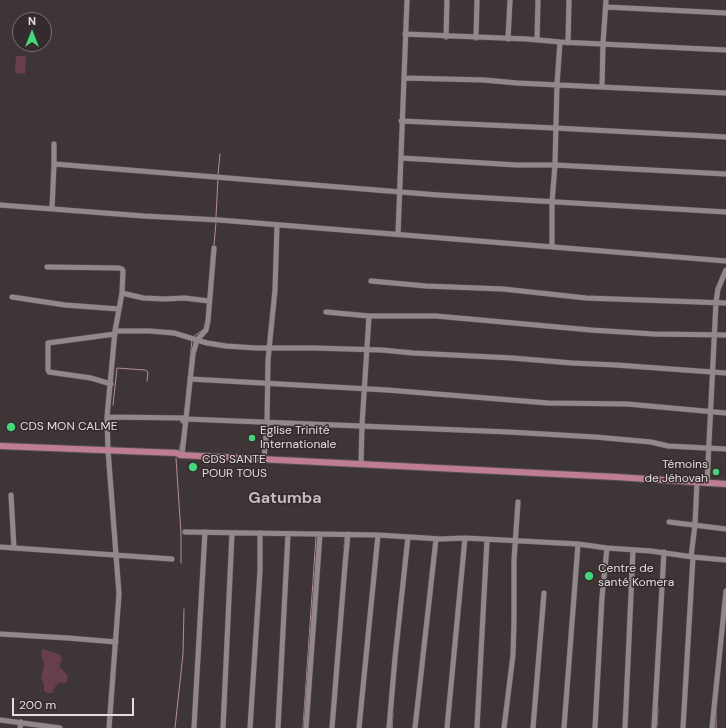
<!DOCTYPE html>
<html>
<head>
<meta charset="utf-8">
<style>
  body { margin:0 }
  #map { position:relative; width:726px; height:728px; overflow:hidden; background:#3e3537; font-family:"DM Sans",sans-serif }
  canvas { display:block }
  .north { position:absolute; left:12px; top:12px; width:40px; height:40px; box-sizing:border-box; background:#332b2d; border:1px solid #797274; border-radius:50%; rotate:0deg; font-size:11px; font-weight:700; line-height:16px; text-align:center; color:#e3dddf }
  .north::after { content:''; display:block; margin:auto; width:14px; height:18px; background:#44d77a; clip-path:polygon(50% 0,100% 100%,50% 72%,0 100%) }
  .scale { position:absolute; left:12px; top:698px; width:122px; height:18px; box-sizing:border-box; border:2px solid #e3dddf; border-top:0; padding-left:5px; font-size:12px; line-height:14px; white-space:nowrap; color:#e3dddf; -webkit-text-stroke:3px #332b2d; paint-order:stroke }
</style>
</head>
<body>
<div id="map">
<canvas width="726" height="728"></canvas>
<div class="north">N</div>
<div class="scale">200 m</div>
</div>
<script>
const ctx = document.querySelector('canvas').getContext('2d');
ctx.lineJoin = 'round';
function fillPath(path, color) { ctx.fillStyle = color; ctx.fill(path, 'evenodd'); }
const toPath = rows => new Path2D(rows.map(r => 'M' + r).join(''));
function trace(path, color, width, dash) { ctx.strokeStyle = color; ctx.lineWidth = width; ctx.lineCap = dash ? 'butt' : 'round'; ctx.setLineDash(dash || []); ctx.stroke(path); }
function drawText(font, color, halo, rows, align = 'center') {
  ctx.font = font + ' "DM Sans",sans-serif'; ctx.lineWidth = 3; ctx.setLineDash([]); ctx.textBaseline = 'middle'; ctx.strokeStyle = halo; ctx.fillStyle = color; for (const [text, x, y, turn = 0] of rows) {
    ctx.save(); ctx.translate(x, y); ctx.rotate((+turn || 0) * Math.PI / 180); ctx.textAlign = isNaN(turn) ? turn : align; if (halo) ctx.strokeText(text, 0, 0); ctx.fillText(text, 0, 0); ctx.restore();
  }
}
fillPath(toPath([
  [16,56,26,56,25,74,15,73],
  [43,649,61,655,62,660,59,666,68,676,67,682,59,683,55,687,52,693,47,693,44,691,44,685,41,678,44,665,41,653]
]), '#673f4a');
trace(toPath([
  [218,175,220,154],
  [216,217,218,178],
  [214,245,216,222],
  [193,337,205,328],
  [187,390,192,340],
  [113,405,117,368,145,370,148,372,147,381],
  [179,452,181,441],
  [176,458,181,533,181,563],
  [344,547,345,537],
  [657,726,658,709],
  [175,728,183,654,184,609],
  [303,728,316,537],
  [392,728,393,714],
  [716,728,716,711]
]), '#b68d98', 1);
const minor = toPath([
  [606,7,726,13],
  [405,34,527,39,560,42,726,50],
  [446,37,447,0],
  [476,38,477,0],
  [508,39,510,0],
  [537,40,538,0],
  [568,43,569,0],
  [404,78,484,80,517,83,726,93],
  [602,87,603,44,606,0],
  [401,121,555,128,726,137],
  [54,144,54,164],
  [401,158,517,165,555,165,726,174],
  [0,205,144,216,219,220,726,261],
  [52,209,54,164,438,195,726,212],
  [398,234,407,0],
  [552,247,552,202,555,165,557,84,560,42],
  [47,267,119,268,122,269,123,271,122,293,115,331,107,417,108,450,119,594,109,728],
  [371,281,426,286,503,289,586,298,726,303],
  [122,293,143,298,165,299,184,298,209,301],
  [12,297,65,305,119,309],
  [326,312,369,316,436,316,591,330,654,334,726,335],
  [115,331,149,331,174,333,207,343,226,346,256,348,314,348,382,350,413,353,512,358,572,363,616,365,726,373],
  [190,379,387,390,548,403,627,404,726,413],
  [111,384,91,378,49,372,48,370,48,343,115,334],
  [107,417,183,418,183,421,185,421],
  [186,419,509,432,595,437,651,442,668,446,726,449],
  [182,455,193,354,197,340,206,330,208,321,214,248],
  [264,459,267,423,268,360,275,290,277,225],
  [361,464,362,425,369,316],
  [707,483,716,302,718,289,726,270],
  [11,495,14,548],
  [669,522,726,529],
  [185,532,378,535,441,539,465,538,578,544,607,548,651,551,693,557,726,560],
  [0,547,172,559],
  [691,557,695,525,697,482],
  [0,634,68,638,116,642],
  [0,720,60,728],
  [20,728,21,722],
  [194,728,205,532],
  [223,728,232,533],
  [250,728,260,571,260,533],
  [278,728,288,534],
  [306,728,320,534],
  [332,728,345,565,348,534],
  [359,728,378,535],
  [389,728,395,658,408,537],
  [415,728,436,539],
  [447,728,465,538],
  [477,728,487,540],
  [504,728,513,655,514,621,514,560,518,502],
  [533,728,544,593],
  [564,728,578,544],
  [595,728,602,597,607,548],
  [625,728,633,550],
  [654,728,664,552],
  [683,728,693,557],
  [712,728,726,591]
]);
const major = toPath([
  [0,446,177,453,180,455,616,477,726,484]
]);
trace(minor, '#595355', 6);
trace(major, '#595355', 8);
trace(minor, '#92888a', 5);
trace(major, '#bf7d91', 6);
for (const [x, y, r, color] of [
  [11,427,5,"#44d77a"],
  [252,438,4,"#44d77a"],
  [193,467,5,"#44d77a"],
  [716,472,4,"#44d77a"],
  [589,576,5,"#44d77a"]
]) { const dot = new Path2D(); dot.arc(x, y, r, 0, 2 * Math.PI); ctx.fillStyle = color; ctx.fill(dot); trace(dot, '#332b2d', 1.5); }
drawText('12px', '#e3dddf', '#332b2d', [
  ["CDS MON CALME",20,427],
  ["Eglise Trinité",260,431],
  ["Internationale",260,445],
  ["CDS SANTE",202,460],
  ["POUR TOUS",202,474],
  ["Témoins",708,465,"right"],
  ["de Jéhovah",708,479,"right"],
  ["Centre de",598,569],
  ["santé Komera",598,583]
], 'left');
drawText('bold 16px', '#c6bcbe', '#332b2d', [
  ["Gatumba",285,499]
]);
</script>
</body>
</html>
